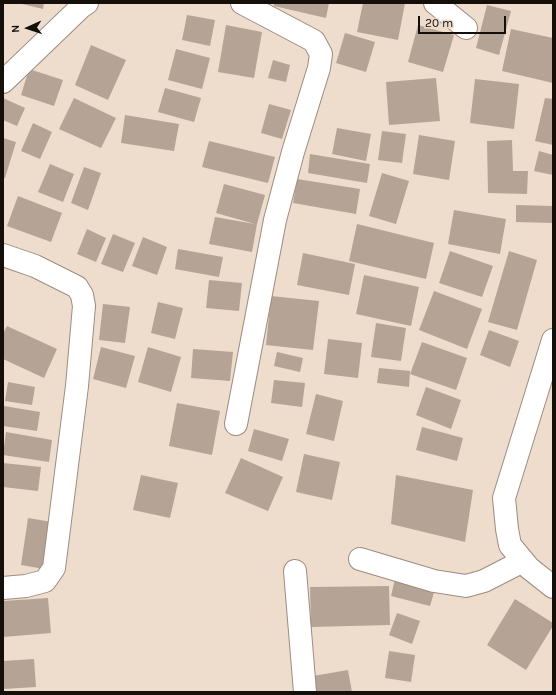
<!DOCTYPE html>
<html>
<head>
<meta charset="utf-8">
<style>
  body { margin:0 }
  #map { position:relative; width:556px; height:695px; overflow:hidden; background:#eedccd; font-family:Karla,sans-serif }
  canvas { display:block }
  .frame { position:absolute; inset:0; border:4px solid #150f0a; pointer-events:none }
  .north { position:absolute; left:8px; top:8px; width:40px; height:40px; -webkit-text-stroke:3px #eedccd; paint-order:stroke; rotate:267deg; font-size:11px; font-weight:700; line-height:16px; text-align:center; color:#150f0a }
  .north::after { content:''; display:block; margin:auto; width:14px; height:18px; background:#150f0a; clip-path:polygon(50% 0,100% 100%,50% 72%,0 100%) }
  .scale { position:absolute; left:418px; top:16px; width:88px; height:18px; box-sizing:border-box; border:2px solid #150f0a; border-top:0; padding-left:5px; font-size:12px; line-height:14px; white-space:nowrap; color:#150f0a; -webkit-text-stroke:3px #eedccd; paint-order:stroke }
</style>
</head>
<body>
<div id="map">
<canvas width="556" height="695"></canvas>
<div class="frame"></div>
<div class="north">N</div>
<div class="scale">20 m</div>
</div>
<script>
const ctx = document.querySelector('canvas').getContext('2d');
ctx.lineJoin = 'round';
function fillPath(path, color) { ctx.fillStyle = color; ctx.fill(path, 'evenodd'); }
const toPath = rows => new Path2D(rows.map(r => 'M' + r).join(''));
function trace(path, color, width, dash) { ctx.strokeStyle = color; ctx.lineWidth = width; ctx.lineCap = dash ? 'butt' : 'round'; ctx.setLineDash(dash || []); ctx.stroke(path); }
fillPath(toPath([
  [18,3,44,3,43,9],
  [274,3,329,3,326,18,274,6],
  [363,3,405,3,398,40,357,32],
  [487,5,511,11,499,55,476,48],
  [187,15,215,20,210,46,182,40],
  [226,25,262,32,254,78,218,72],
  [418,25,454,35,443,72,408,62],
  [511,29,553,38,553,83,502,71],
  [345,33,375,42,366,72,336,63],
  [91,45,126,60,108,100,75,85],
  [176,49,210,58,202,89,168,80],
  [273,60,290,65,286,82,268,78],
  [29,69,63,80,54,106,21,95],
  [436,78,440,121,389,125,386,82],
  [475,79,519,84,514,129,470,123],
  [165,88,201,98,194,122,158,112],
  [3,98,25,108,17,126,3,120],
  [74,98,116,118,101,148,59,129],
  [545,98,553,99,553,145,535,141],
  [269,104,291,110,282,139,261,133],
  [125,115,179,124,174,151,121,143],
  [33,123,52,132,40,159,21,151],
  [337,128,371,134,366,161,332,154],
  [382,131,406,134,402,163,378,160],
  [419,135,455,141,449,180,413,174],
  [3,138,16,142,5,178,3,178],
  [512,140,513,171,528,171,527,194,488,193,487,141],
  [209,141,275,157,268,183,202,167],
  [539,151,553,155,553,175,534,171],
  [310,154,370,164,367,183,308,173],
  [50,164,74,174,63,202,38,192],
  [84,167,101,173,88,210,71,203],
  [382,173,409,181,396,224,369,216],
  [297,179,360,189,356,214,293,203],
  [224,184,265,195,257,224,252,252,209,244,215,217,255,224,216,213],
  [18,196,62,213,51,242,7,226],
  [516,205,553,206,553,223,516,222],
  [454,210,506,219,500,254,448,244],
  [357,224,434,243,426,279,349,261],
  [87,229,106,238,96,262,77,254],
  [113,234,135,243,123,272,101,264],
  [143,237,167,247,157,275,132,266],
  [178,249,223,257,219,277,175,269],
  [450,251,493,266,482,297,439,283],
  [509,251,537,260,517,330,488,322],
  [303,253,355,264,349,295,297,285],
  [364,275,419,287,411,326,356,314],
  [209,280,242,283,239,311,206,308],
  [434,291,482,309,467,349,419,330],
  [271,296,319,301,313,350,266,345],
  [158,302,183,308,175,339,151,333],
  [103,304,130,307,125,343,99,340],
  [376,323,406,328,401,361,371,357],
  [7,326,57,349,44,378,3,359,3,334],
  [489,330,519,341,510,367,480,355],
  [328,339,362,343,358,378,324,374],
  [422,342,467,358,456,390,410,374],
  [101,347,135,356,126,388,93,379],
  [148,347,181,357,171,392,138,382],
  [193,349,233,352,230,381,191,378],
  [277,352,303,358,300,372,274,366],
  [379,368,410,371,409,387,377,383],
  [274,380,305,383,302,407,271,403],
  [8,382,35,387,32,405,5,401],
  [426,387,461,400,451,429,416,415],
  [316,394,343,401,334,441,306,434],
  [177,403,220,411,212,455,169,446],
  [4,406,40,412,37,431,3,426],
  [422,427,463,438,457,461,416,450],
  [254,429,289,439,282,461,248,451],
  [6,432,52,440,49,462,3,455],
  [304,454,340,462,332,500,296,492],
  [241,458,283,477,268,511,225,493],
  [3,463,41,467,38,491,3,487],
  [141,475,178,483,170,518,133,510],
  [396,475,473,490,465,542,391,524],
  [28,518,52,522,44,569,21,565],
  [395,579,435,589,430,606,391,596],
  [389,586,390,625,311,627,310,587],
  [48,598,51,633,3,637,3,601],
  [515,599,553,623,553,626,526,670,487,645],
  [397,613,420,621,412,644,389,635],
  [389,651,415,655,411,682,385,678],
  [34,659,36,687,3,689,3,661],
  [348,670,352,692,315,692,313,676]
]), '#b5a496');
const minor = toPath([
  [435,3,466,28],
  [3,82,81,7,87,3],
  [3,255,35,266,77,287,82,295,84,306,77,386,54,568,45,581,26,586,3,588],
  [553,340,504,498,507,529,510,545,529,568,553,587],
  [236,424,275,220,293,152,319,68,321,54,314,41,242,3],
  [360,559,434,581,466,586,484,581,523,561],
  [295,571,305,692]
]);
trace(minor, '#9d8c7f', 24);
trace(minor, '#fff', 22);
</script>
</body>
</html>
